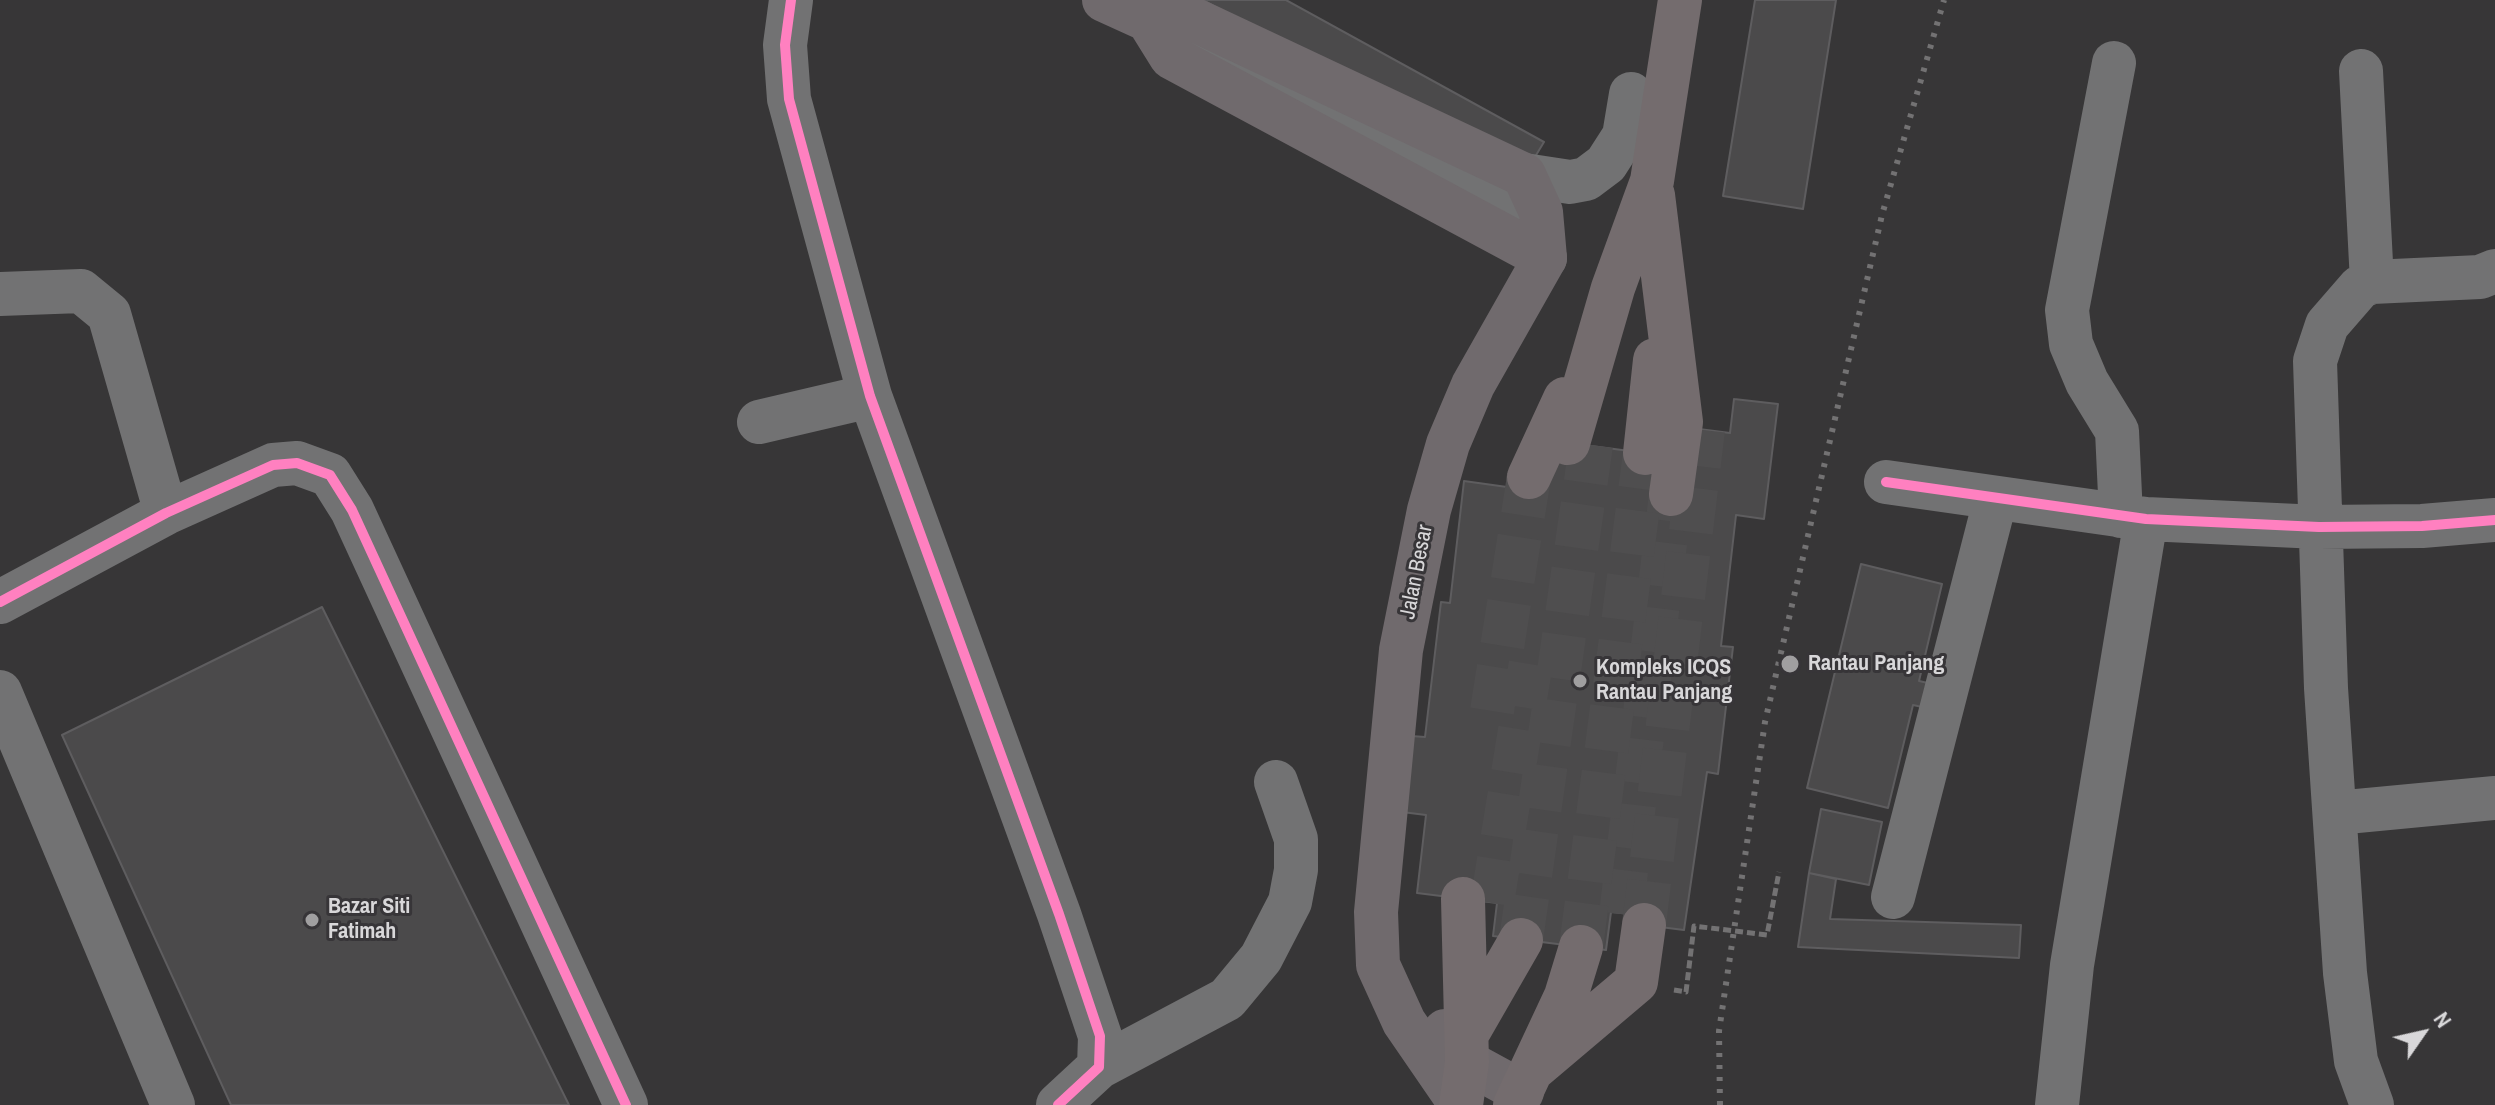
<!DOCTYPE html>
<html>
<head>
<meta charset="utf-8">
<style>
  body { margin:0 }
  #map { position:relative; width:2495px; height:1105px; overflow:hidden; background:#373637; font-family:"Archivo Narrow",sans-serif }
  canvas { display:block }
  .north { position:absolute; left:2383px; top:993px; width:80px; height:80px; -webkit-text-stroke:6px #373538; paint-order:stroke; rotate:56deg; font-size:22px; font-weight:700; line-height:32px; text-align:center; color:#d8d7d9 }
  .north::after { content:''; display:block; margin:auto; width:28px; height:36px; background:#d8d7d9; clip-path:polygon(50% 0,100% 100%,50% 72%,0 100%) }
</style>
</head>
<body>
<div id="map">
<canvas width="2495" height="1105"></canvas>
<div class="north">N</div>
</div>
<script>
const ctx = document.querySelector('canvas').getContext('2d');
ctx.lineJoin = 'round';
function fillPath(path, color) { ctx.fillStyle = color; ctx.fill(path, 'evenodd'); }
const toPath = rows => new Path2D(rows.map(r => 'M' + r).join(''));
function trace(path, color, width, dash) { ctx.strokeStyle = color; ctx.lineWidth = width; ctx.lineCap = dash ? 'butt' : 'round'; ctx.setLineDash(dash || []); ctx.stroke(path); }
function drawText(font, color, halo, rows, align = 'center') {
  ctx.font = font + ' "Archivo Narrow",sans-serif'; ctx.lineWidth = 6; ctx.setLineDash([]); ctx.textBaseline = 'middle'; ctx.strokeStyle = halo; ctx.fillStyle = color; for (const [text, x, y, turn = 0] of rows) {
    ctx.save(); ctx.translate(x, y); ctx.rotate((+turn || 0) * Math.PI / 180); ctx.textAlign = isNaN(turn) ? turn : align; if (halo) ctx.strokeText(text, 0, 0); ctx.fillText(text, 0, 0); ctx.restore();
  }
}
const building = toPath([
  [1203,0,1286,0,1544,142,1524,175,1203,0],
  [1755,0,1836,0,1803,209,1723,196,1755,0],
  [1734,399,1778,404,1764,519,1736,515,1721,646,1733,647,1718,774,1707,772,1684,930,1644,925,1640,915,1611,912,1606,950,1493,936,1497,903,1417,893,1426,815,1402,812,1411,736,1425,737,1441,602,1450,603,1464,481,1507,487,1508,474,1553,441,1645,453,1699,429,1730,433,1734,399],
  [1861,564,1942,584,1919,681,1928,683,1922,707,1913,705,1888,808,1807,788,1861,564],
  [322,607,569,1105,231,1105,62,735,322,607],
  [1821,809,1882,822,1869,885,1809,873,1821,809],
  [1809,873,1836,879,1830,919,2021,925,2019,958,1798,947,1809,873]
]);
fillPath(building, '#4b4a4b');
trace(building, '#5e5d5f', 2);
trace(toPath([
  [1621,914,1671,494]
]), '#4f4e4f', 44, [44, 22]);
trace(toPath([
  [1492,711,1529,477],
  [1492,903,1532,656],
  [1644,925,1703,430],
  [1521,940,1591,445],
  [1581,947,1645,453]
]), '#4f4e4f', 44, [44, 22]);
trace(toPath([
  [1674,990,1686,992,1694,926,1767,935,1779,872]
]), '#737273', 5, [8, 4]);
trace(toPath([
  [791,0,785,45,789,99,870,396,1059,914,1100,1036,1099,1067,1058,1105],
  [1148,20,1508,206,1545,258],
  [2114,63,2067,310,2071,344,2087,382,2117,431,2121,516],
  [2361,71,2372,282],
  [1524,175,1570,182,1586,179,1606,164,1624,136,1631,94],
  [0,294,81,291,109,314,166,513],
  [759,422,870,396],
  [1886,482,2146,519,2319,527,2422,526,2495,520],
  [0,602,166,513,273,465,297,463,330,475,352,510,626,1105],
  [0,692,173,1105],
  [2336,813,2495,798],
  [1893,897,1995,501],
  [1099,1067,1227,999,1261,958,1290,902,1296,870,1296,839,1276,782],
  [2057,1105,2072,965,2146,519],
  [2372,1105,2356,1061,2345,973,2326,688,2315,361,2327,325,2360,287,2372,282,2480,277,2495,271]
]), '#727273', 44);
trace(toPath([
  [1104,0,1148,20,1171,57,1545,258],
  [1148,20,1178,12,1524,175,1541,212,1545,258,1473,385,1448,444,1429,510,1401,650,1376,912,1378,965,1404,1022,1461,1105],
  [1445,1031,1467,1062,1522,1092]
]), '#706a6d', 44);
trace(toPath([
  [1653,195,1681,422,1671,494],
  [1568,443,1613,288,1652,181,1680,0],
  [1645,453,1655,360],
  [1529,477,1565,399],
  [1467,1034,1521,940],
  [1532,1070,1636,982,1644,925],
  [1461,1105,1467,1062,1463,899],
  [1515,1105,1566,996,1581,947]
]), '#746c6e', 44);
trace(toPath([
  [1720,1105,1719,1031,1765,722,1882,215,1944,0]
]), '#737273', 6, [4, 8]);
trace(toPath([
  [791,0,785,45,789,99,870,396,1059,914,1100,1036,1099,1067,1058,1105],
  [1886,482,2146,519,2319,527,2422,526,2495,520],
  [0,602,166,513,273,465,297,463,330,475,352,510,626,1105]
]), '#ff80c0', 10);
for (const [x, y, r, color] of [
  [1790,664,10,"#a09fa0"],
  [1580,681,8,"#a09fa0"],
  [312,920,8,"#a09fa0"]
]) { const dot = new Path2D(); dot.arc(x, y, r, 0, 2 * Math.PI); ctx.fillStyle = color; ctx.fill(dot); trace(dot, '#373538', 3); }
drawText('22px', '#d8d7d9', '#373538', [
  ["Jalan Besar",1417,572,-79]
]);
drawText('bold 22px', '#d8d7d9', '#373538', [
  ["Rantau Panjang",1808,664],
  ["Kompleks ICQS",1596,668],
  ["Rantau Panjang",1596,693],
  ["Bazar Siti",328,907],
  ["Fatimah",328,932]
], 'left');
</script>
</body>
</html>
